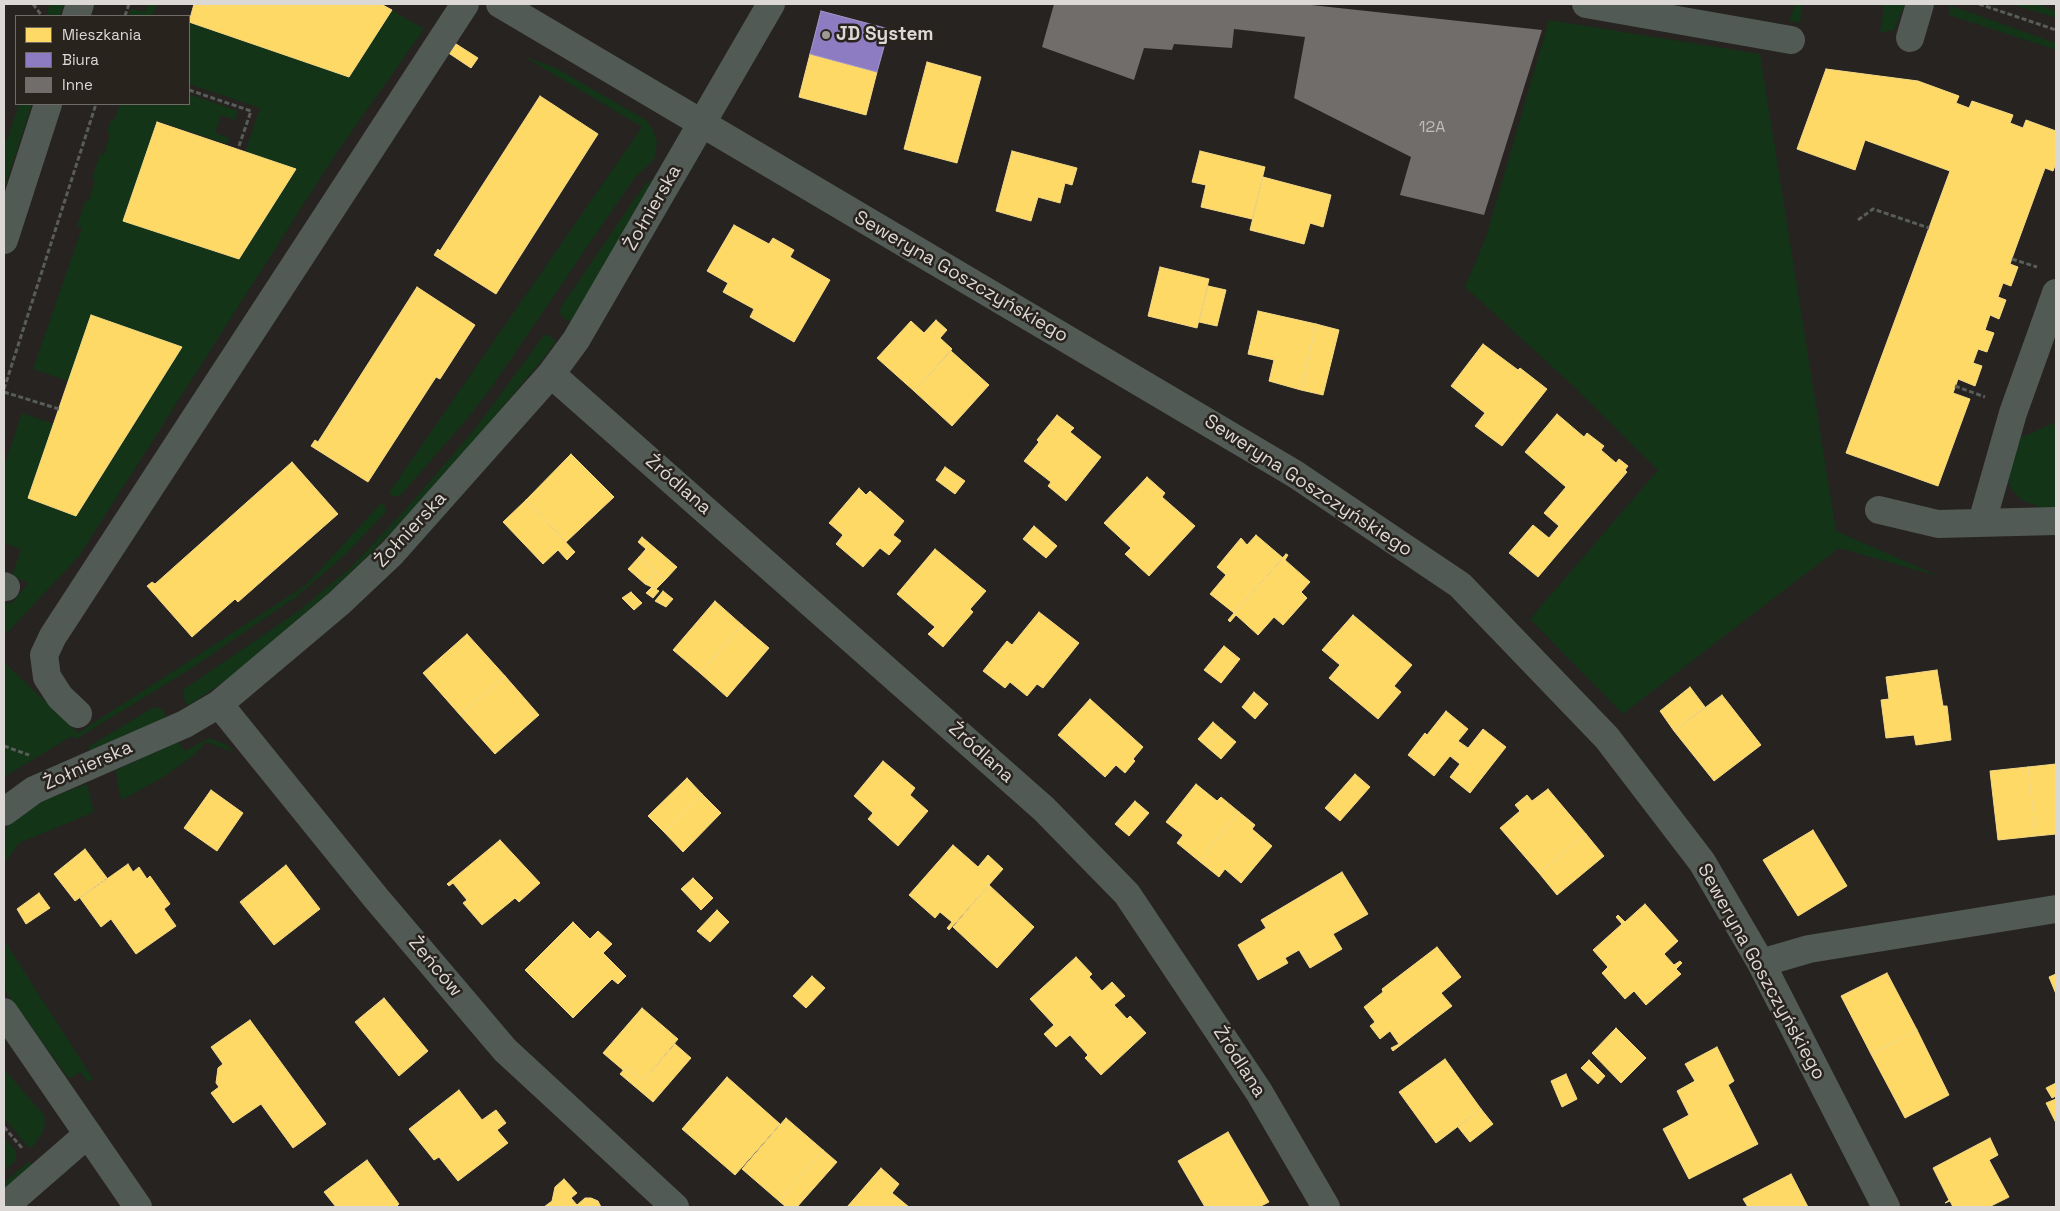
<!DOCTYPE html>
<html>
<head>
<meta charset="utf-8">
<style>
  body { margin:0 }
  #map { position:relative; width:2060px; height:1211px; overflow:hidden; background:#262321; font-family:"Space Grotesk",sans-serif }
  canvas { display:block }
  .frame { position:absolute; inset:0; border:5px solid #dcd8d5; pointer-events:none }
  .legend { position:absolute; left:15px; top:15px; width:175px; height:90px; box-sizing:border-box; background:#29231e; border:1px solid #716b67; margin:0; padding:6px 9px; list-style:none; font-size:15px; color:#dcd8d5 }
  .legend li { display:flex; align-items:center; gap:10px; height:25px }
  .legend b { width:25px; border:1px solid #716b67 }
</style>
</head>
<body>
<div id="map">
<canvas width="2060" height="1211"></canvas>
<div class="frame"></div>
<ul class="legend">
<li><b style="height:14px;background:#ffd966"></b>Mieszkania</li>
<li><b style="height:14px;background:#8e7cc3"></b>Biura</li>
<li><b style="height:14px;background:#706d6b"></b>Inne</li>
</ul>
</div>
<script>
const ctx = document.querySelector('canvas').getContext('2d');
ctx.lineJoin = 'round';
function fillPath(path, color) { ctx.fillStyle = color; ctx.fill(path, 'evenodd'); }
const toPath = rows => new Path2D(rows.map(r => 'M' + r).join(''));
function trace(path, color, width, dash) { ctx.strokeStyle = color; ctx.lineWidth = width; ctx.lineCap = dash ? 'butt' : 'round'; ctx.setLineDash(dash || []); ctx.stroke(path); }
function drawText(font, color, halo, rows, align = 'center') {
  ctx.font = font + ' "Space Grotesk",sans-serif'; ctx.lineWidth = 5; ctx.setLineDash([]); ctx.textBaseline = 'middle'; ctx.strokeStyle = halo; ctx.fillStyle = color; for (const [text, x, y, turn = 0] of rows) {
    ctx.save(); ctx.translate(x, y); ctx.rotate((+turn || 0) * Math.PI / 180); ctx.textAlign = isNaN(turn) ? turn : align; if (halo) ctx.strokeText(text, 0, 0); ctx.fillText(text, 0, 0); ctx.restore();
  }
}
fillPath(toPath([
  [50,4,64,4,60,16,46,16],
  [148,4,157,4,153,16,129,16,131,9,145,12],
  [1795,4,1802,4,1800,23,1789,21],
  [1867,4,1905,4,1894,30,1880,33,1884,6],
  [2011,4,2037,4,2056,11,2056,18],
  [1949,5,2056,43,2056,50,1949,15],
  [392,10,424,29,335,155,79,556,4,636,4,602,11,604,29,583,12,576,21,549,4,543,4,467,22,413,54,424,28,498,76,516,182,347,68,381,33,369,82,228,77,226,85,201,89,201,95,180,92,179,100,154,104,155,110,134,107,133,111,120,114,121,120,104,189,104,189,94,238,111,235,120,221,115,215,133,229,138,227,144,158,121,123,220,239,259,296,169,245,152,260,108,189,84,189,22,349,77],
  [1549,20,1760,54,1836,531,1941,577,1839,548,1623,714,1530,619,1658,470,1569,382,1465,287,1486,237],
  [523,56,556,68,646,120,653,129,657,141,656,151,653,161,635,177,493,385,467,419,400,496,393,496,388,494,642,127],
  [19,104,32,104,4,190,4,139,7,140],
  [661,173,570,322,561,316,560,311,561,307,634,200,646,184],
  [544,335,548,335,556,341,547,354,481,433,392,532,329,593,229,678,188,706,183,697,184,689,300,610,350,568,406,509,475,429],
  [2056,422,2056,509,2047,509,2023,501,2012,490,2006,474,2015,440],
  [381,503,386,507,385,513,345,555,296,597,189,670,76,739,72,736,4,777,4,662,78,733,306,585],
  [154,707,162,709,167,719,90,750,88,747],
  [209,738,227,745,233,752,206,742,194,755,165,776,122,800,118,787,116,770,178,742,185,751],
  [87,784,94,812,19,843,4,864,4,830,20,815,42,801],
  [4,940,93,1079,88,1082,80,1072,69,1079,4,989],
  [4,1069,44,1115,45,1124,43,1132,33,1147,28,1147,4,1118],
  [4,1137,16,1151,16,1160,4,1171],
  [28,1162,32,1164,4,1191,4,1183]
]), '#143418');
const homes = toPath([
  [194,4,381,4,392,10,349,77,189,22,194,4],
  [453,42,478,58,471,68,447,52,453,42],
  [810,54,877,72,866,115,799,97,810,54],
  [927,62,981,77,957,163,904,149,927,62],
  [1826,69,1918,81,1959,96,1956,103,1969,108,1972,101,2013,115,2010,123,2023,128,2026,120,2056,131,2056,163,2053,171,2045,168,2015,250,2010,264,2018,267,2011,286,2003,283,1998,297,2006,300,1999,319,1990,315,1985,330,1994,333,1987,352,1978,349,1973,363,1982,366,1975,386,1958,379,1953,393,1970,399,1938,486,1846,453,1950,171,1865,140,1855,170,1797,149,1826,69],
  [540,96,598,134,496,294,434,255,438,249,440,251,540,96],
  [157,122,296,169,239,259,123,221,157,122],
  [1012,151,1077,168,1072,185,1065,183,1060,203,1038,197,1031,221,996,211,1012,151],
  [1200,151,1265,167,1252,219,1201,207,1206,185,1192,182,1200,151],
  [1263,177,1331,195,1323,227,1310,223,1304,244,1250,230,1263,177],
  [734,225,769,244,773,238,794,250,790,257,830,280,794,342,750,317,754,309,723,292,728,283,707,271,734,225],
  [1160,267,1209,279,1197,328,1148,316,1160,267],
  [1208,286,1226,290,1217,326,1199,322,1208,286],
  [417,287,475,325,440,379,436,377,368,482,311,446,315,440,318,442,417,287],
  [1258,311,1316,324,1301,390,1269,381,1274,360,1248,354,1258,311],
  [91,315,182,347,76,516,28,498,91,315],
  [936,320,947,330,940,338,952,349,914,391,877,358,911,321,924,333,936,320],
  [1316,324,1339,330,1323,395,1301,390,1316,324],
  [1483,344,1518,370,1520,368,1547,389,1502,446,1475,426,1485,413,1451,386,1483,344],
  [951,351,989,385,952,426,914,391,951,351],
  [1557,414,1584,437,1587,433,1604,446,1601,450,1616,463,1619,459,1628,466,1625,470,1627,472,1538,577,1509,553,1533,525,1549,538,1559,526,1544,513,1566,487,1525,452,1557,414],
  [1057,415,1074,428,1070,432,1101,457,1066,501,1048,486,1051,482,1024,461,1039,442,1037,440,1057,415],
  [571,454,614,497,566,542,526,500,571,454],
  [292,462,338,514,238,602,235,599,192,637,147,586,152,582,155,584,292,462],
  [945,467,965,481,955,494,936,480,945,467],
  [1147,477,1165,493,1162,497,1195,526,1149,576,1125,554,1131,548,1104,523,1147,477],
  [859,488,866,495,870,491,904,521,893,535,901,541,889,555,880,548,863,567,836,544,843,535,829,523,859,488],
  [526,500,575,552,567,560,558,550,543,564,503,522,526,500],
  [1034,526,1057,546,1046,558,1023,539,1034,526],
  [1256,535,1283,558,1234,613,1210,594,1226,575,1217,567,1241,538,1247,545,1256,535],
  [642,537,677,567,665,580,639,557,646,549,638,542,642,537],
  [935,549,986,591,970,609,973,612,943,647,928,634,935,627,897,594,935,549],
  [1286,554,1288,555,1285,560,1310,582,1301,592,1307,598,1283,625,1274,617,1258,635,1236,615,1230,622,1228,620,1234,613,1286,554],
  [639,557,656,572,645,584,628,569,639,557],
  [656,572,665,580,656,589,645,584,656,572],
  [652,587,659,591,653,598,646,593,652,587],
  [663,591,673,599,666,607,655,601,663,591],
  [631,592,642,603,634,610,622,598,631,592],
  [715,601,742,625,700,673,673,650,715,601],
  [1039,612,1079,643,1043,688,1037,684,1027,696,1010,682,1005,688,983,671,1007,641,1012,645,1039,612],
  [1353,615,1412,665,1394,686,1401,692,1378,719,1329,678,1340,665,1322,650,1353,615],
  [742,625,769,648,727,697,700,673,742,625],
  [467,634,505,676,460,715,423,673,467,634],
  [1224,646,1240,659,1221,683,1204,670,1224,646],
  [1937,670,1943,706,1947,706,1951,740,1916,745,1914,735,1886,738,1881,700,1889,699,1886,677,1937,670],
  [505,676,539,715,495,754,460,715,505,676],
  [1690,687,1705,707,1674,731,1660,711,1690,687],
  [1254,692,1268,704,1255,719,1242,707,1254,692],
  [1722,695,1761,745,1714,781,1674,731,1722,695],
  [1090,699,1143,747,1133,759,1135,761,1125,773,1116,765,1105,777,1058,735,1090,699],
  [1446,711,1468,729,1458,741,1468,748,1483,729,1506,747,1470,793,1450,777,1460,764,1450,756,1434,776,1408,755,1425,733,1427,735,1446,711],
  [1213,722,1222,730,1207,747,1198,739,1213,722],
  [1222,730,1236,742,1221,759,1207,747,1222,730],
  [883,761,915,788,910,795,928,811,898,846,868,819,873,813,854,796,883,761],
  [2056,764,2056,834,2036,836,2028,767,2056,764],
  [2028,767,2036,836,1998,840,1990,771,2028,767],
  [1355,774,1370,787,1340,821,1325,808,1355,774],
  [687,778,702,794,664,832,648,816,687,778],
  [1196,784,1217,801,1221,797,1239,812,1199,861,1177,843,1183,835,1166,822,1196,784],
  [1548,789,1586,834,1539,873,1500,828,1520,811,1515,805,1527,795,1532,801,1548,789],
  [211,790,243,813,217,851,184,828,211,790],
  [702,794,721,813,683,852,664,832,702,794],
  [1135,801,1149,813,1129,836,1115,824,1135,801],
  [1239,812,1255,825,1252,829,1272,846,1241,883,1225,869,1219,877,1199,861,1239,812],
  [1813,830,1847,886,1798,916,1763,860,1813,830],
  [1586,834,1604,856,1557,895,1539,873,1586,834],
  [500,840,540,883,519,902,515,898,482,925,463,903,467,900,453,883,449,886,447,884,500,840],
  [953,845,978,867,988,855,1003,869,949,930,947,928,952,922,940,912,935,918,909,895,953,845],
  [85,849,107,878,75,901,54,874,85,849],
  [128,864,133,872,139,867,147,879,150,876,170,904,164,909,176,926,136,954,111,919,101,927,80,898,128,864],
  [286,865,320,909,274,945,240,902,286,865],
  [1342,872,1368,914,1333,934,1342,949,1310,968,1299,950,1285,958,1288,963,1258,980,1238,945,1266,928,1261,920,1342,872],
  [693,878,713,898,701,910,681,889,693,878],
  [989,885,1034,927,997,968,953,927,989,885],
  [39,893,50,908,26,924,17,909,39,893],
  [1645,904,1678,941,1664,954,1674,965,1680,961,1682,963,1676,969,1681,974,1646,1005,1634,991,1625,999,1602,973,1608,967,1593,950,1622,924,1616,917,1618,915,1625,922,1645,904],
  [717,910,729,922,710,942,697,931,717,910],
  [573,922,590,939,598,931,612,944,603,953,626,976,618,984,612,979,573,1018,525,970,573,922],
  [1437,947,1461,977,1441,993,1452,1006,1393,1051,1391,1048,1399,1044,1390,1031,1380,1039,1370,1026,1375,1022,1364,1007,1383,992,1382,989,1437,947],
  [1076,957,1092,974,1089,977,1102,991,1112,982,1125,996,1114,1005,1127,1019,1130,1016,1146,1033,1101,1075,1085,1058,1088,1055,1070,1035,1056,1047,1044,1034,1054,1025,1030,999,1076,957],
  [1887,973,1917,1030,1871,1054,1841,996,1887,973],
  [2056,974,2056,994,2049,977,2056,974],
  [812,976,825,988,806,1008,793,996,812,976],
  [384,998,428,1051,399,1076,355,1022,384,998],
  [642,1008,678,1039,643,1081,626,1067,623,1070,603,1053,642,1008],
  [250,1020,326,1124,293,1148,261,1104,233,1123,211,1093,219,1087,216,1083,218,1068,223,1064,211,1047,250,1020],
  [1616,1028,1646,1058,1621,1083,1592,1053,1616,1028],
  [1917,1030,1949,1095,1905,1118,1871,1054,1917,1030],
  [675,1044,691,1058,653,1102,620,1074,626,1067,643,1081,675,1044],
  [1717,1047,1734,1081,1728,1085,1758,1144,1689,1179,1663,1129,1689,1115,1677,1091,1695,1081,1685,1064,1717,1047],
  [1445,1059,1481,1109,1436,1143,1399,1092,1445,1059],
  [1589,1060,1605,1076,1598,1084,1581,1068,1589,1060],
  [1566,1074,1577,1099,1562,1107,1551,1081,1566,1074],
  [727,1077,780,1124,735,1175,682,1129,727,1077],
  [2056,1083,2056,1096,2052,1098,2046,1088,2056,1083],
  [459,1090,482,1120,496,1110,506,1123,497,1130,508,1143,458,1181,439,1157,434,1160,409,1129,459,1090],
  [2056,1099,2056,1123,2046,1103,2056,1099],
  [1481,1109,1493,1124,1470,1142,1458,1127,1481,1109],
  [786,1118,823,1150,779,1201,742,1169,786,1118],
  [1228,1132,1269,1202,1259,1207,1205,1207,1178,1161,1228,1132],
  [1990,1138,1998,1155,1989,1160,2009,1197,1989,1207,1953,1207,1950,1201,1945,1203,1949,1200,1933,1168,1990,1138],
  [823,1150,837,1162,797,1207,786,1207,779,1201,823,1150],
  [367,1160,399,1204,396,1207,336,1207,324,1192,367,1160],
  [881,1168,899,1184,892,1193,909,1207,847,1207,881,1168],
  [1791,1174,1808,1207,1748,1207,1743,1199,1791,1174],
  [564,1179,577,1193,571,1198,577,1205,585,1198,591,1198,598,1201,601,1207,544,1207,552,1201,555,1187,564,1179]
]);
fillPath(homes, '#ffd966');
trace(homes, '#f4d987', 1);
const offices = toPath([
  [821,11,889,29,877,72,810,54,821,11]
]);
fillPath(offices, '#8e7cc3');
trace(offices, '#a598c8', 1);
fillPath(toPath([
  [1054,4,1302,4,1542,30,1484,215,1400,195,1411,157,1294,98,1305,37,1234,29,1232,48,1174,44,1172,50,1144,48,1134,80,1042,47]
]), '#706d6b');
trace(toPath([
  [33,4,42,16],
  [1979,4,2056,30],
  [125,16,129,4],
  [189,90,251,111,238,149],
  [1858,220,1873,209,1929,228],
  [2012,259,2037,267],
  [1955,386,1985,397],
  [4,389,96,104],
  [4,392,59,409],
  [4,746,29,755],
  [4,1127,22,1148]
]), '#585d59', 3, [5, 2.5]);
trace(toPath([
  [500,4,1295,474,1460,585,1607,738,1702,862,1761,963,1886,1207],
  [1586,4,1791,40],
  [76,16,80,4],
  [1910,38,1920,4],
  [4,240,48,104],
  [551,374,1044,809,1127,894,1259,1092,1326,1207],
  [1879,510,1938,524,2056,521],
  [1982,522,2013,413,2056,293],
  [4,586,6,587],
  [219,704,376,898,505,1050,675,1207],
  [78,714,60,697,47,677,44,655,53,636,465,4],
  [4,812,34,790,185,724,219,704,339,603,392,553,551,374,576,340,771,4],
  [1761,963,1809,949,2056,909],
  [4,1012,138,1207],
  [4,1207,88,1134]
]), '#525a55', 28);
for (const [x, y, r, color] of [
  [826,35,5,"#9c9996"]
]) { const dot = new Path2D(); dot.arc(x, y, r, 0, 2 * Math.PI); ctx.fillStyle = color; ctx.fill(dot); trace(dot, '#29231e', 2); }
drawText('16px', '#c1bdba', null, [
  ["12A",1432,128]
]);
drawText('bold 19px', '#dcd8d5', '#29231e', [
  ["JD System",836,35]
], 'left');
drawText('19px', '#dcd8d5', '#29231e', [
  ["Żołnierska",653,208,-60],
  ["Seweryna Goszczyńskiego",961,277,30],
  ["Źródlana",678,485,41],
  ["Seweryna Goszczyńskiego",1308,486,33],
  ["Żołnierska",411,530,-47],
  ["Źródlana",981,753,42],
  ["Żołnierska",88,766,-24],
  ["Żeńców",435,967,50],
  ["Seweryna Goszczyńskiego",1761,972,61],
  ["Źródlana",1239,1062,57]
]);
</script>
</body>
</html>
